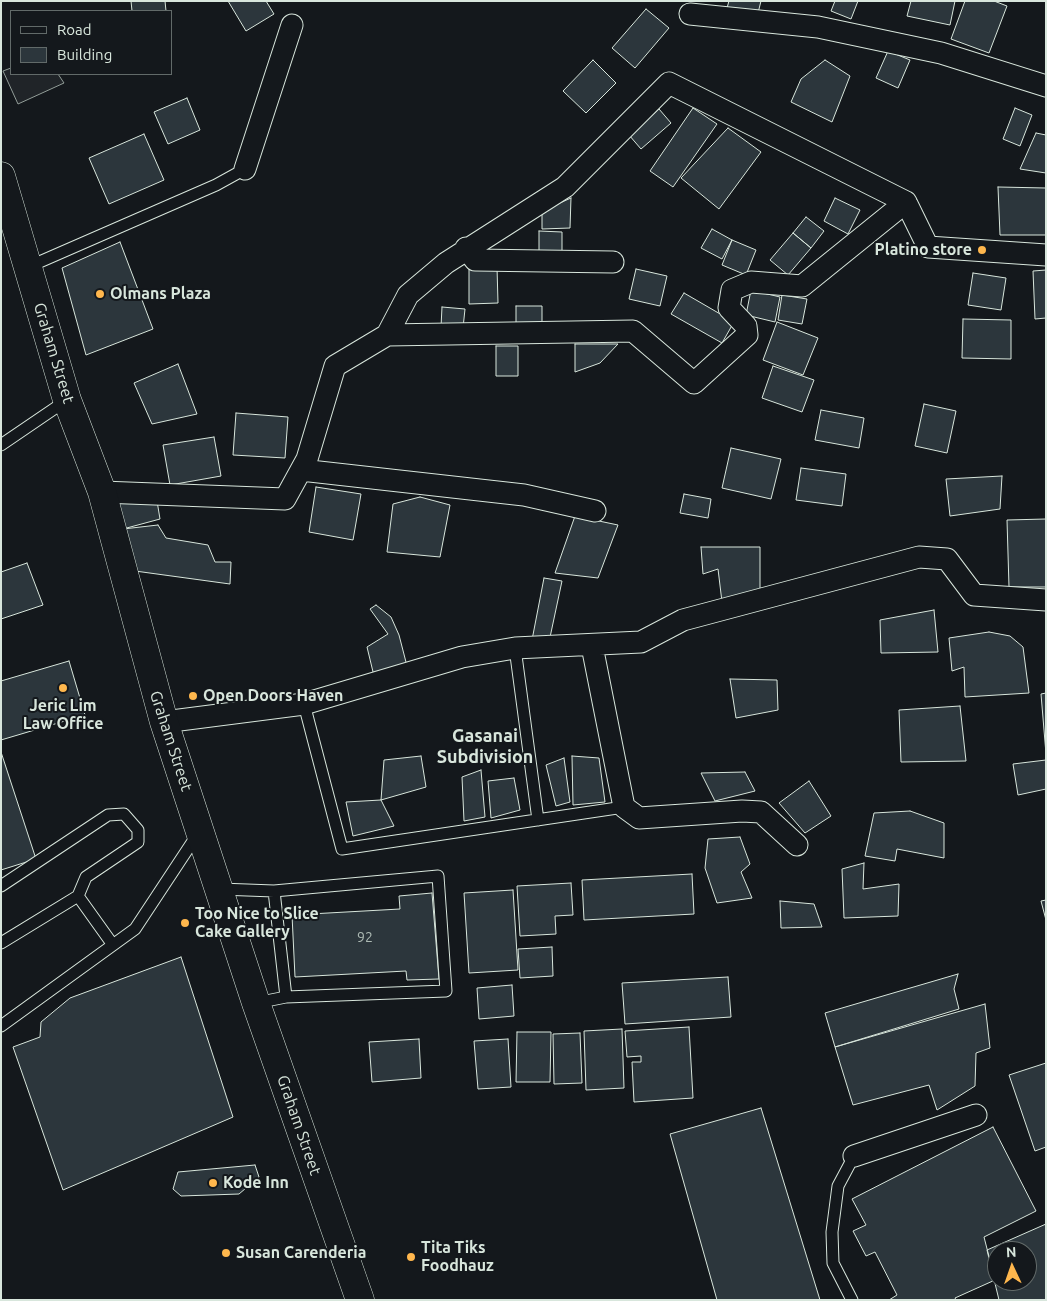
<!DOCTYPE html>
<html>
<head>
<meta charset="utf-8">
<style>
  body { margin:0 }
  #map { position:relative; width:1047px; height:1301px; overflow:hidden; background:#14181c; font-family:Ubuntu,sans-serif }
  canvas { display:block }
  .frame { position:absolute; inset:0; border:2px solid #d8e6dc; pointer-events:none }
  .legend { position:absolute; left:10px; top:10px; width:162px; height:65px; box-sizing:border-box; background:#14181c; border:1px solid #626a69; margin:0; padding:6px 9px; list-style:none; font-size:15px; color:#d8e6dc }
  .legend li { display:flex; align-items:center; gap:10px; height:25px }
  .legend b { width:25px; border:1px solid #626a69 }
  .north { position:absolute; left:987px; top:1241px; width:50px; height:50px; box-sizing:border-box; background:#14181c; border:1px solid #626a69; border-radius:50%; rotate:357deg; font-size:14px; font-weight:700; line-height:20px; text-align:center; color:#d8e6dc }
  .north::after { content:''; display:block; margin:auto; width:18px; height:22px; background:#ffb74d; clip-path:polygon(50% 0,100% 100%,50% 72%,0 100%) }
</style>
</head>
<body>
<div id="map">
<canvas width="1047" height="1301"></canvas>
<div class="frame"></div>
<ul class="legend">
<li><b style="height:6px;background:#14181c"></b>Road</li>
<li><b style="height:14px;background:#2c363c"></b>Building</li>
</ul>
<div class="north">N</div>
</div>
<script>
const ctx = document.querySelector('canvas').getContext('2d');
ctx.lineJoin = 'round';
function fillPath(path, color) { ctx.fillStyle = color; ctx.fill(path, 'evenodd'); }
const toPath = rows => new Path2D(rows.map(r => 'M' + r).join(''));
function trace(path, color, width, dash) { ctx.strokeStyle = color; ctx.lineWidth = width; ctx.lineCap = dash ? 'butt' : 'round'; ctx.setLineDash(dash || []); ctx.stroke(path); }
function drawText(font, color, halo, rows, align = 'center') {
  ctx.font = font + ' Ubuntu,sans-serif'; ctx.lineWidth = 4; ctx.setLineDash([]); ctx.textBaseline = 'middle'; ctx.strokeStyle = halo; ctx.fillStyle = color; for (const [text, x, y, turn = 0] of rows) {
    ctx.save(); ctx.translate(x, y); ctx.rotate((+turn || 0) * Math.PI / 180); ctx.textAlign = isNaN(turn) ? turn : align; if (halo) ctx.strokeText(text, 0, 0); ctx.fillText(text, 0, 0); ctx.restore();
  }
}
const green = toPath([
  [11,68,11,74,58,74,64,83,18,104,3,71,11,68]
]);
fillPath(green, '#202428');
trace(green, '#939e99', 1);
const building = toPath([
  [131,1,165,1,166,11,132,11,131,1],
  [228,1,266,1,274,14,246,31,228,1],
  [729,1,761,1,757,17,727,8,729,1],
  [835,1,858,1,851,19,831,11,835,1],
  [911,1,955,1,950,25,907,16,911,1],
  [965,1,994,1,1007,6,989,53,951,39,965,1],
  [646,9,669,28,635,68,612,48,646,9],
  [888,51,910,60,898,88,876,78,888,51],
  [593,60,616,83,586,113,563,91,593,60],
  [825,60,850,76,832,122,791,102,801,79,825,60],
  [187,98,200,130,168,144,154,112,187,98],
  [693,108,717,124,673,187,650,171,693,108],
  [1015,108,1032,115,1020,146,1003,139,1015,108],
  [659,109,671,123,641,149,629,135,659,109],
  [728,128,761,152,719,209,681,178,728,128],
  [1036,133,1046,135,1046,173,1020,169,1036,133],
  [144,134,164,180,109,204,89,158,144,134],
  [998,187,1046,188,1046,235,1000,235,998,187],
  [571,198,570,228,542,229,542,211,571,198],
  [835,198,860,210,848,234,824,221,835,198],
  [806,217,824,231,811,248,793,233,806,217],
  [712,229,732,240,722,259,701,248,712,229],
  [539,231,562,232,562,254,539,254,539,231],
  [793,233,811,248,788,275,770,260,793,233],
  [732,240,756,250,746,275,722,265,732,240],
  [120,242,153,329,86,355,62,268,120,242],
  [469,267,497,267,498,303,469,304,469,267],
  [636,269,667,276,660,306,629,299,636,269],
  [1046,270,1046,318,1035,319,1033,271,1046,270],
  [973,273,1006,278,1001,310,968,305,973,273],
  [751,290,780,297,775,322,746,315,751,290],
  [684,293,734,322,722,343,671,314,684,293],
  [782,295,807,299,802,324,778,320,782,295],
  [516,306,542,306,542,331,516,330,516,306],
  [442,307,465,309,463,328,441,327,442,307],
  [963,319,1011,320,1011,359,962,358,963,319],
  [777,322,818,338,803,375,763,360,777,322],
  [575,344,618,344,600,363,575,372,575,344],
  [496,346,518,346,518,376,496,376,496,346],
  [178,364,197,414,152,424,134,383,178,364],
  [773,366,814,380,802,412,762,398,773,366],
  [924,404,956,411,947,453,915,446,924,404],
  [821,410,864,418,859,448,815,440,821,410],
  [236,413,288,417,285,458,233,455,236,413],
  [214,437,221,476,170,485,163,445,214,437],
  [731,448,781,459,771,499,722,488,731,448],
  [801,468,846,474,842,506,796,500,801,468],
  [1002,476,1000,509,950,516,946,479,1002,476],
  [316,487,361,494,353,540,309,532,316,487],
  [684,494,711,499,708,518,680,513,684,494],
  [420,497,450,505,440,557,387,552,393,504,420,497],
  [118,499,157,501,160,519,123,529,118,499],
  [575,516,618,525,598,578,555,573,575,516],
  [1046,519,1046,587,1009,587,1007,520,1046,519],
  [158,525,166,538,208,545,215,562,231,562,230,584,135,571,123,529,158,525],
  [701,547,760,547,760,589,722,602,718,569,703,574,701,547],
  [27,563,43,605,1,619,1,572,27,563],
  [544,578,562,581,549,642,532,640,544,578],
  [376,605,391,617,399,635,407,666,374,676,367,647,388,634,370,609,376,605],
  [934,610,938,652,881,653,880,620,934,610],
  [989,632,1010,636,1023,647,1029,693,965,697,964,667,952,671,949,638,989,632],
  [69,661,85,715,1,740,1,681,69,661],
  [730,679,777,680,778,710,736,718,730,679],
  [1046,693,1046,754,1041,694,1046,693],
  [960,706,966,761,901,762,899,710,960,706],
  [1,752,36,859,1,870,1,752],
  [421,756,426,787,381,800,384,760,421,756],
  [572,756,599,758,605,802,573,805,572,756],
  [564,758,570,802,556,806,546,765,564,758],
  [1046,760,1046,789,1018,795,1013,764,1046,760],
  [481,770,485,817,464,821,462,777,481,770],
  [745,772,755,791,715,801,701,773,745,772],
  [514,778,520,810,491,818,488,781,514,778],
  [809,781,831,816,805,833,779,803,809,781],
  [381,800,394,826,353,836,346,802,381,800],
  [910,811,944,823,944,858,897,849,895,861,865,856,874,813,910,811],
  [740,837,750,864,741,872,752,898,717,903,705,868,708,839,740,837],
  [864,863,863,889,899,884,898,916,844,918,842,869,864,863],
  [692,874,694,914,584,920,582,880,692,874],
  [571,883,573,915,555,916,556,934,520,936,517,886,571,883],
  [513,890,518,970,469,973,464,893,513,890],
  [432,893,439,979,407,980,406,971,295,977,292,915,400,909,399,896,432,893],
  [1046,900,1046,920,1041,901,1046,900],
  [780,901,814,904,822,927,781,928,780,901],
  [552,947,553,976,520,978,518,949,552,947],
  [181,957,233,1117,63,1190,13,1047,40,1037,41,1022,70,998,181,957],
  [958,974,954,989,959,1009,835,1047,825,1013,958,974],
  [728,977,731,1017,625,1024,622,983,728,977],
  [512,985,514,1016,479,1019,477,988,512,985],
  [985,1004,990,1048,976,1053,975,1086,937,1110,929,1085,853,1105,835,1047,985,1004],
  [689,1027,693,1098,634,1102,632,1062,641,1062,641,1056,627,1057,625,1031,689,1027],
  [622,1029,624,1088,586,1090,584,1031,622,1029],
  [517,1032,551,1032,550,1082,516,1082,517,1032],
  [580,1033,582,1083,554,1084,553,1034,580,1033],
  [419,1039,421,1078,372,1082,369,1042,419,1039],
  [508,1039,511,1087,478,1089,474,1041,508,1039],
  [1046,1063,1046,1147,1035,1151,1009,1075,1046,1063],
  [761,1108,820,1300,717,1300,670,1134,761,1108],
  [993,1127,1036,1211,984,1237,995,1280,955,1298,956,1300,889,1300,897,1295,875,1252,866,1256,853,1231,866,1225,852,1199,993,1127],
  [255,1165,259,1177,239,1194,181,1196,173,1189,178,1172,255,1165],
  [1046,1224,1046,1300,999,1300,987,1250,1046,1224],
  [997,1251,1027,1251,1027,1281,997,1281,997,1251]
]);
fillPath(building, '#2c363c');
trace(building, '#d8e6dc', 1);
const service = toPath([
  [28,267,216,185,245,169],
  [1,445,67,400],
  [515,648,538,820],
  [304,704,342,849,624,807],
  [1,886,108,815,124,814,138,830,138,842,86,877,78,896,1,943],
  [220,889,274,891,438,876,446,991,286,997,256,1003],
  [274,891,286,997],
  [78,896,113,945],
  [1,1026,135,929,199,832],
  [852,1300,833,1263,832,1232,838,1186,854,1156]
]);
const minor = toPath([
  [690,14,818,27,941,53,1046,86],
  [245,169,292,25],
  [466,248,475,260,613,262],
  [387,335,633,331,694,383,747,335,746,326,729,308,732,290,751,282,802,286,906,202],
  [301,470,524,495,595,511],
  [102,492,285,499,307,459,335,366,387,335,408,295,446,263,565,187,669,83,906,202,928,247,1046,255],
  [592,646,624,807,639,818,742,811,761,812,797,845],
  [164,722,304,704,462,657,515,648,641,642,683,620,919,557,947,559,974,595,1046,600],
  [854,1156,976,1115]
]);
const secondary = toPath([
  [1,176,67,400,102,492,164,722,256,1003,360,1300]
]);
trace(service, '#d8e6dc', 13);
trace(minor, '#d8e6dc', 23);
trace(secondary, '#d8e6dc', 29);
trace(service, '#14181c', 11);
trace(minor, '#14181c', 21);
trace(secondary, '#14181c', 28);
for (const [x, y, r, color] of [
  [982,250,5,"#ffb74d"],
  [100,294,5,"#ffb74d"],
  [63,688,5,"#ffb74d"],
  [193,696,5,"#ffb74d"],
  [185,923,5,"#ffb74d"],
  [213,1183,5,"#ffb74d"],
  [226,1253,5,"#ffb74d"],
  [411,1257,5,"#ffb74d"]
]) { const dot = new Path2D(); dot.arc(x, y, r, 0, 2 * Math.PI); ctx.fillStyle = color; ctx.fill(dot); trace(dot, '#14181c', 2); }
drawText('14px', '#adbab4', null, [
  ["92",365,937]
]);
drawText('bold 16px', '#d8e6dc', '#14181c', [
  ["Platino store",972,250,"right"],
  ["Olmans Plaza",110,294],
  ["Open Doors Haven",203,696],
  ["Jeric Lim",63,706,"center"],
  ["Law Office",63,724,"center"],
  ["Too Nice to Slice",195,914],
  ["Cake Gallery",195,932],
  ["Kode Inn",223,1183],
  ["Tita Tiks",421,1248],
  ["Foodhauz",421,1266],
  ["Susan Carenderia",236,1253]
], 'left');
drawText('16px', '#d8e6dc', '#14181c', [
  ["Graham Street",54,353,73],
  ["Graham Street",171,741,72],
  ["Graham Street",299,1125,71]
]);
drawText('bold 18px', '#d8e6dc', '#14181c', [
  ["Gasanai",485,736],
  ["Subdivision",485,757]
]);
</script>
</body>
</html>
